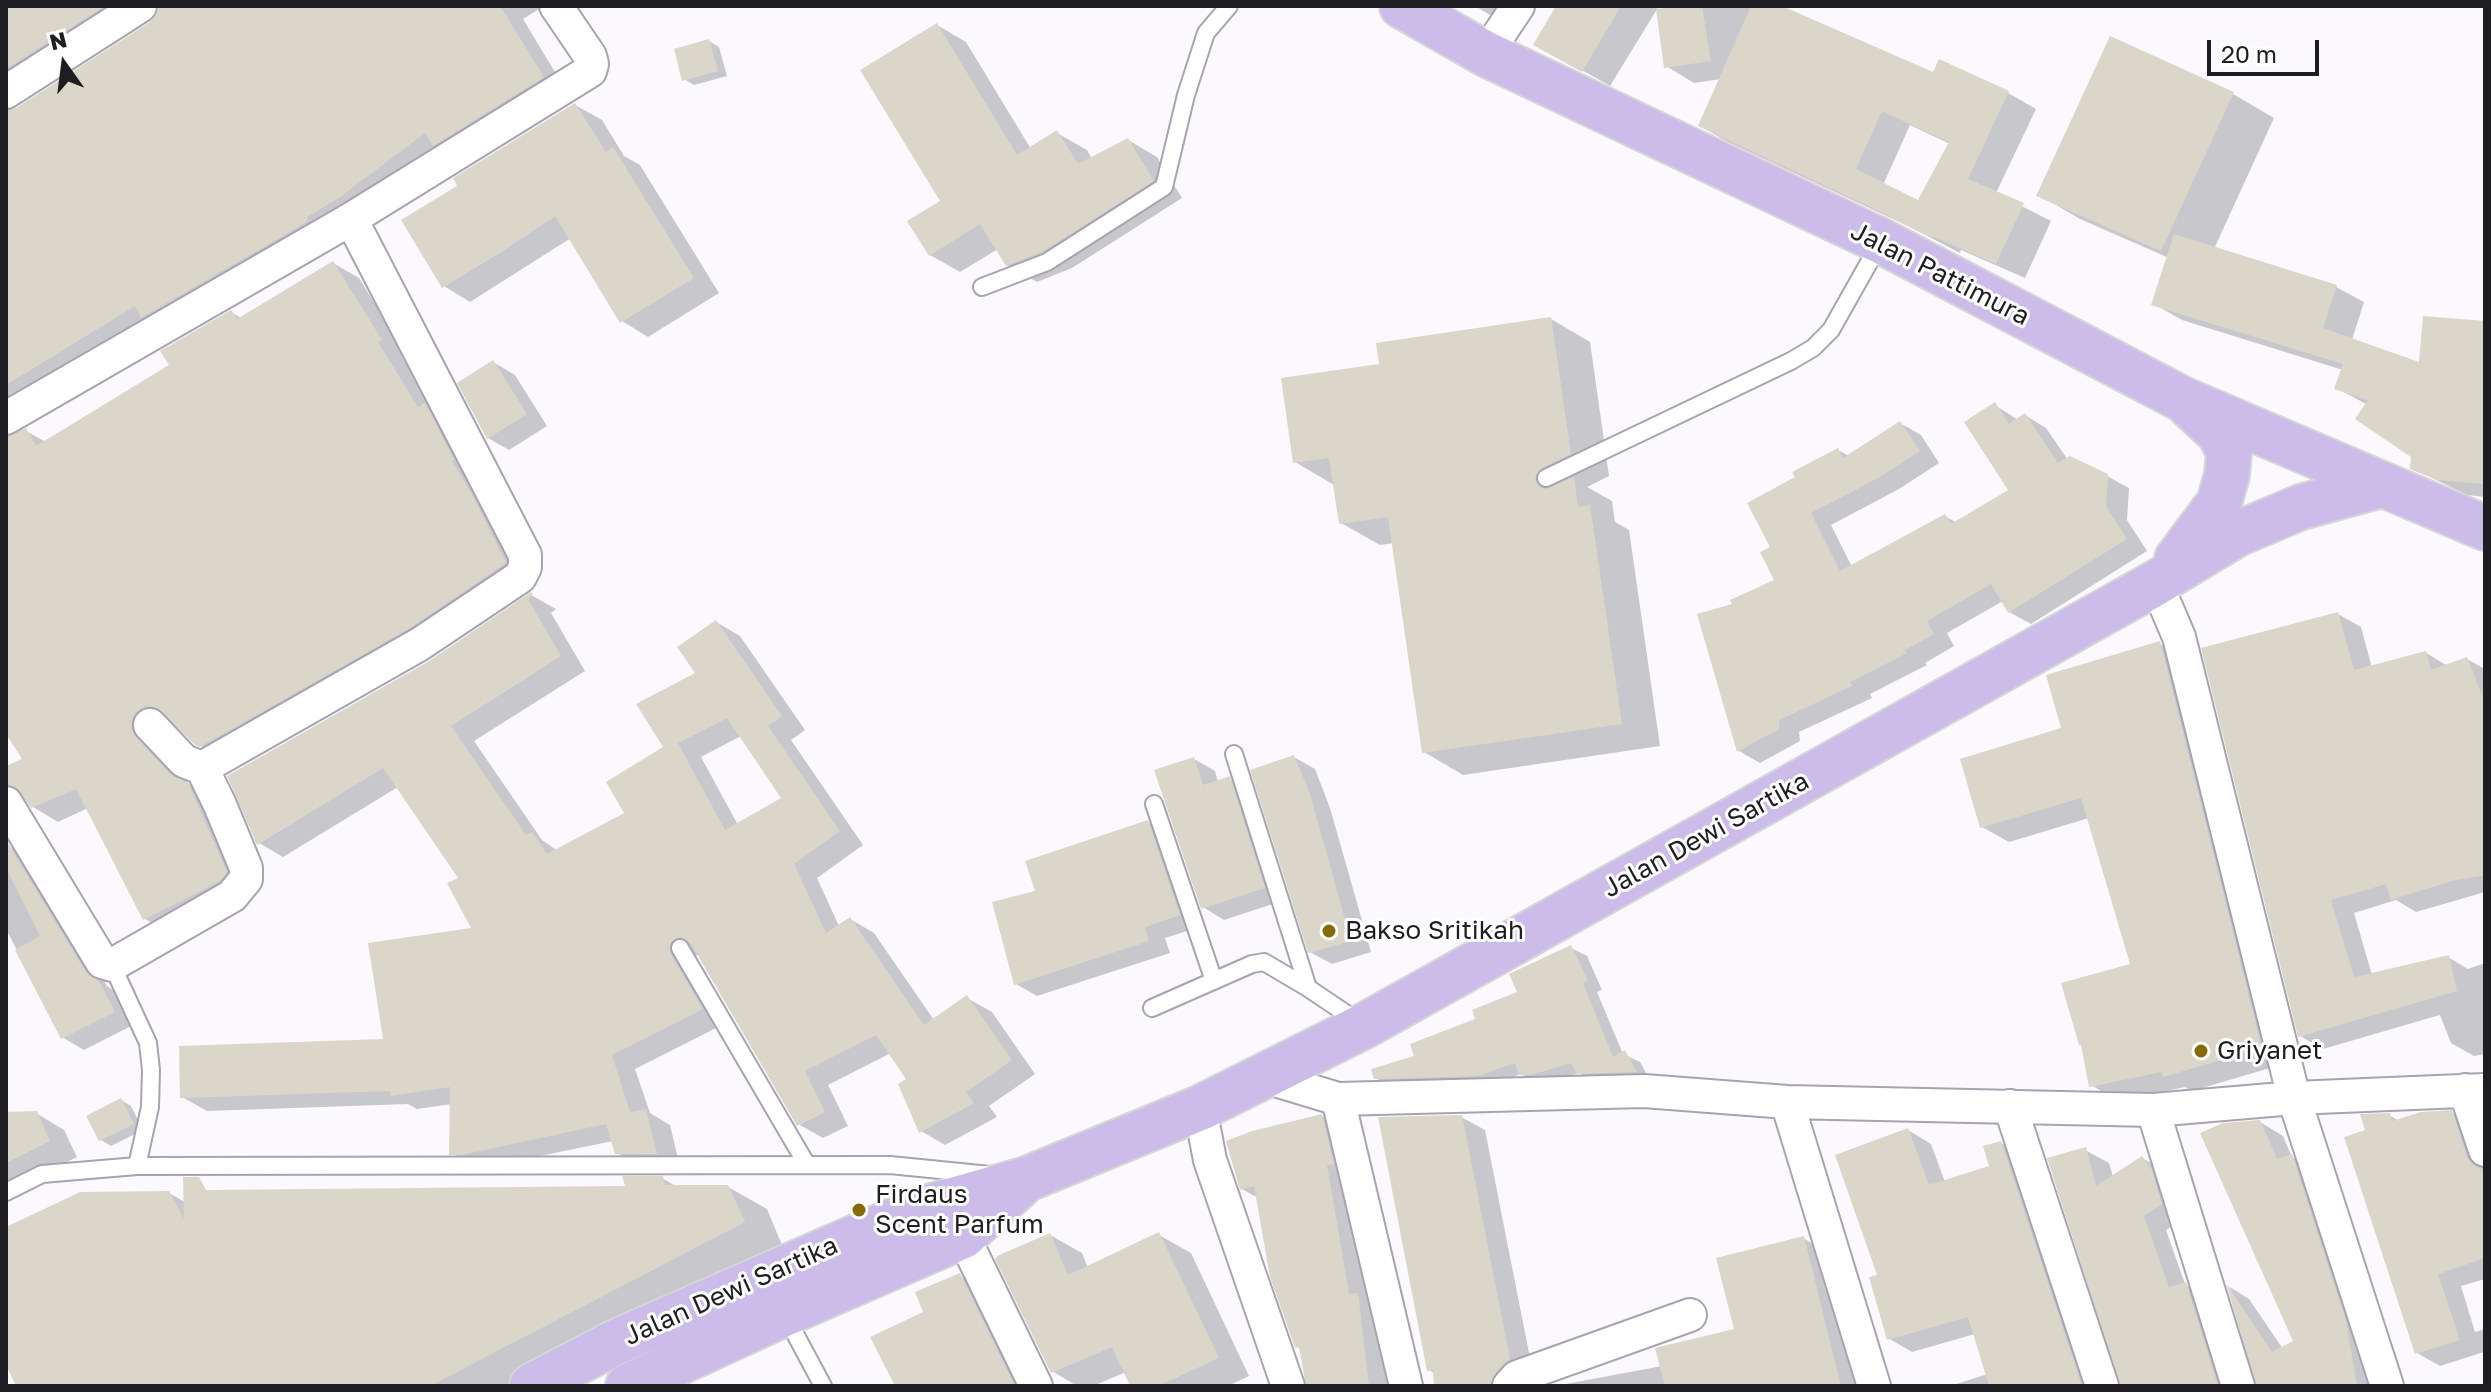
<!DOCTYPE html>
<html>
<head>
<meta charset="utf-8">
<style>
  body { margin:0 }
  #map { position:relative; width:2491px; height:1392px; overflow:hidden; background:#fbf9fe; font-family:"Golos Text",sans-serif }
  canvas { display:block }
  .frame { position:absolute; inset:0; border:8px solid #1e1d21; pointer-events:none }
  .north { position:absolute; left:24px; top:24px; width:80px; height:80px; -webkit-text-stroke:6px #fff; paint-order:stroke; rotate:346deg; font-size:22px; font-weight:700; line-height:32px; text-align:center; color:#1e1d21 }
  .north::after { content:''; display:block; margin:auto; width:28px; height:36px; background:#1e1d21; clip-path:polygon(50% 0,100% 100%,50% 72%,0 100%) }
  .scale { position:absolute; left:2207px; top:40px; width:112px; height:36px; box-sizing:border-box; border:4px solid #1e1d21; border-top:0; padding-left:10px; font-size:24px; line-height:28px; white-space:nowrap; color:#1e1d21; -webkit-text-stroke:6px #fff; paint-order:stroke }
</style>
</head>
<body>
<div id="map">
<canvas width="2491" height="1392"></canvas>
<div class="frame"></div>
<div class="north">N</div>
<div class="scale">20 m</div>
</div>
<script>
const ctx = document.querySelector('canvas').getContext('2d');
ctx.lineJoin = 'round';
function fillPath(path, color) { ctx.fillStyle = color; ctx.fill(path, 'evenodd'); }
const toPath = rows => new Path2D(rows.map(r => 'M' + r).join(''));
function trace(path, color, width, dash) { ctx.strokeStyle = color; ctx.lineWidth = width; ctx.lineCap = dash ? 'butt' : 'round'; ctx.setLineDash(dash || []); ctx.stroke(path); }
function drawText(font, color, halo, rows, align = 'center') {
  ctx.font = font + ' "Golos Text",sans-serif'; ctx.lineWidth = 6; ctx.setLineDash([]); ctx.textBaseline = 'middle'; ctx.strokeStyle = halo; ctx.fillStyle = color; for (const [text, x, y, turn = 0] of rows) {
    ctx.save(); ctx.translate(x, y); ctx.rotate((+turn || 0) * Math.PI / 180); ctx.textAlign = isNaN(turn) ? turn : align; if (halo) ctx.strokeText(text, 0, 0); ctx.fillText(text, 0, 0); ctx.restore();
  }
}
fillPath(toPath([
  [6,6,152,6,14,97,13,111,152,24,161,6,544,6,523,19,567,92,14,423,11,437,26,431,46,442,171,366,231,312,241,318,333,263,359,278,406,354,402,357,530,575,222,758,196,743,172,720,162,726,161,754,193,788,213,800,251,887,170,933,145,919,88,808,58,822,33,807,24,794,6,784,6,768,24,760,6,730],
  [1475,6,1526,6,1521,11,1490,15],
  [1559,6,1659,6,1610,86,1536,44],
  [1695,6,1777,6,1934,75,2008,93,2036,109,1996,193,2051,221,2025,278,1961,250,1960,253,1910,227,1728,142,1700,126,1721,79,1694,83,1666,66],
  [1910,125,1950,144,1919,203,1883,185],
  [937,25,966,42,1031,149,1057,133,1087,150,1092,159,1128,140,1157,157,1182,198,1072,268,1037,282,1007,265,998,249,960,272,930,255,943,202],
  [709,41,719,47,727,76,694,85,684,79],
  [2233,94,2274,118,2214,249,2336,287,2364,302,2352,340,2421,365,2485,323,2485,497,2467,495,2412,468,2413,456,2368,405,2336,388,2343,370,2182,320,2154,304,2169,258,2080,219,2039,195],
  [575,105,602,120,624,156,640,165,719,293,648,337,622,321,571,238,470,302,444,286,460,186],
  [1551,319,1590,342,1609,476,1587,487,1612,501,1615,522,1629,530,1660,746,1463,775,1424,752,1394,543,1380,545,1341,523,1334,485,1295,462,1382,365],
  [493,362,515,375,547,426,509,450,488,438],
  [1995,405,2018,420,2025,415,2046,428,2068,460,2107,476,2129,488,2127,520,2147,551,2031,624,2009,612,2003,601,1947,633,1954,646,1925,663,1927,665,1870,694,1872,698,1799,732,1800,741,1760,763,1739,751,1735,606,1776,581,1773,548,1797,477,1838,450,1849,456,1900,423,1921,435,1939,463,1899,489,1831,525,1852,567,1945,516,1957,523,2011,491],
  [531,595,556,609,551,613,585,671,474,741,542,840,558,851,627,814,665,748,698,674,716,622,740,636,805,730,791,740,863,845,817,878,839,926,850,919,874,933,934,1020,967,998,992,1012,1035,1074,989,1106,997,1117,945,1145,921,1131,909,1079,891,1053,828,1085,848,1126,823,1138,798,1124,699,954,694,957,726,1023,635,1069,650,1113,670,1125,680,1167,642,1167,617,1153,613,1141,486,1167,476,1167,451,1153,452,1104,417,1109,408,1104,207,1111,182,1097,385,1041,474,930,460,878,398,787,283,857,259,843,430,662],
  [741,736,784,798,738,825,701,757],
  [2338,614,2361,627,2372,668,2426,653,2448,666,2467,659,2485,669,2485,892,2416,912,2396,900,2354,913,2372,975,2448,957,2468,969,2485,963,2485,1054,2474,1056,2451,1043,2440,1015,2323,1049,2300,1036],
  [2160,644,2187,659,2287,1063,2192,1091,2185,1087,2118,1101,2091,1085,2133,966,2089,818,2009,842,1982,827,2064,730],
  [1294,757,1315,769,1330,808,1371,952,1332,964,1310,952],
  [1194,759,1215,771,1218,782,1229,779,1251,791,1285,900,1224,920,1203,907],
  [1148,822,1169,835,1200,927,1165,938,1170,953,1037,996,1016,984,1037,892],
  [8,846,30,858,107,986,120,995,135,1024,84,1050,62,1037,6,929,6,847],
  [1571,948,1587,956,1602,990,1597,992,1623,1054,1640,1062,1650,1080,1594,1081,1579,1073,1548,1083,1536,1083,1521,1074,1495,1084,1391,1087,1376,1078,1417,1057,1520,993],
  [121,1100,131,1106,143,1130,111,1146,101,1140],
  [2451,1112,2475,1126,2485,1156,2485,1279,2461,1286,2475,1332,2485,1329,2485,1357,2484,1352,2440,1366,2417,1353,2367,1132,2389,1115,2399,1121],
  [36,1113,64,1130,77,1157,6,1192,6,1114],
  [1322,1116,1345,1130,1396,1386,1308,1386,1301,1349,1297,1347,1258,1198,1242,1189],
  [1461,1117,1485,1130,1533,1373,1519,1386,1441,1386,1439,1376,1429,1370],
  [2260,1122,2283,1136,2292,1157,2315,1170,2378,1386,2258,1386,2230,1287,2249,1299,2283,1349,2295,1342],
  [1908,1130,1931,1144,1945,1182,1992,1167,2001,1143,2024,1156,2100,1386,1950,1386,1988,1374,1975,1334,1912,1352,1888,1338,1879,1276],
  [2085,1150,2109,1163,2113,1177,2142,1158,2165,1171,2184,1218,2166,1230,2185,1284,2209,1297,2236,1386,2122,1386],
  [662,1178,677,1187,728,1187,767,1209,782,1245,510,1386,18,1386,6,1360,6,1229,169,1193,185,1202,628,1188],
  [1050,1235,1082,1253,1088,1268,1159,1235,1191,1253,1249,1376,1228,1386,1133,1386,1126,1372,1093,1386,1077,1386,1052,1371],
  [1803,1238,1827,1252,1860,1386,1555,1386,1662,1366,1736,1330],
  [960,1276,980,1287,1028,1386,897,1386,926,1313]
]), '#0003');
fillPath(toPath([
  [6,6,105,6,6,69],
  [159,6,500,6,544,77,433,146,425,133,340,197,307,217,308,220,300,226,141,318,135,306,6,385,6,111,16,108,150,22,156,15],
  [1556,6,1621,6,1582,72,1533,45],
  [1681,6,1702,6,1711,61,1664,68,1656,9],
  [1751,6,1782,6,1933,72,1939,59,2009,91,1968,179,2024,203,1996,264,1932,236,1931,238,1879,211,1698,126],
  [1882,111,1949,142,1918,200,1856,169],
  [937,23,1017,155,1057,130,1078,164,1128,138,1154,181,1042,252,1006,266,980,224,929,256,907,221,940,201,860,70],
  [2110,36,2234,92,2161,251,2036,196],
  [709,39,718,71,682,81,674,49],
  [575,103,606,152,613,147,694,278,620,323,555,216,503,251,442,288,401,220,457,186,453,178],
  [2174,234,2337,285,2323,328,2419,362,2423,316,2485,321,2485,484,2437,480,2410,469,2411,457,2355,419,2368,400,2334,389,2343,364,2151,305],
  [333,261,382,340,378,342,418,407,425,403,454,460,452,461,474,498,506,563,410,628,200,747,195,745,156,707,146,706,136,712,132,719,131,729,136,737,170,774,188,783,227,872,220,881,143,920,76,789,31,808,16,787,6,784,6,766,22,759,6,734,6,437,26,428,36,446,169,365,160,351,231,310,237,319],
  [1551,317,1571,454,1541,468,1535,478,1539,487,1546,489,1574,477,1578,507,1590,505,1622,724,1422,753,1388,517,1339,524,1329,458,1293,463,1281,378,1379,364,1376,343],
  [493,360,527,414,487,439,457,383],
  [1995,402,2009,424,2025,413,2058,463,2070,456,2108,474,2106,506,2127,539,2008,613,1991,584,1927,621,1934,634,1905,650,1907,653,1850,682,1852,686,1779,720,1779,729,1737,752,1697,614,1732,604,1730,600,1774,580,1760,552,1770,547,1747,503,1795,477,1792,472,1838,448,1843,458,1900,421,1920,451,1878,478,1811,513,1840,571,1945,514,1951,524,2008,490,1964,422],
  [531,592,533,595,528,599,561,656,451,726,526,835,532,832,547,854,624,813,606,782,663,747,636,704,695,673,677,647,716,620,782,716,768,726,840,831,794,864,826,933,850,917,924,1025,967,995,1012,1060,966,1092,974,1103,919,1133,898,1084,906,1079,876,1035,805,1071,825,1112,797,1126,690,942,681,937,671,942,670,953,703,1009,612,1055,630,1112,646,1109,657,1154,615,1154,606,1124,461,1155,449,1155,450,1087,391,1096,390,1091,180,1098,179,1046,383,1039,368,943,471,928,447,883,458,878,383,768,257,845,227,776,429,661],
  [727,718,781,798,725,830,678,743],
  [2338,612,2354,670,2426,651,2431,670,2467,657,2485,703,2485,875,2452,881,2391,900,2386,884,2331,900,2354,977,2449,955,2457,991,2298,1037,2201,648],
  [2160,641,2262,1048,2163,1077,2162,1072,2089,1087,2081,1045,2079,1045,2061,983,2130,964,2081,798,1980,828,1960,759,2061,728,2046,675],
  [1294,755,1310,794,1351,941,1308,953,1250,770],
  [1194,757,1203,785,1230,776,1265,888,1201,909,1154,770],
  [1148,820,1180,915,1145,927,1149,941,1014,985,992,902,1035,891,1025,861],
  [6,840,86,972,99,981,115,1012,61,1039,15,950,40,936,6,868],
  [1571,945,1588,981,1583,983,1613,1057,1625,1050,1637,1072,1577,1074,1571,1063,1531,1075,1519,1075,1515,1063,1478,1076,1374,1079,1371,1069,1414,1056,1410,1044,1475,1019,1472,1010,1517,992,1509,974],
  [121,1098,134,1124,99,1141,86,1116],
  [2452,1110,2467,1157,2473,1165,2481,1169,2485,1180,2485,1258,2438,1274,2460,1340,2415,1354,2344,1137,2365,1130,2360,1114,2390,1113,2392,1121,2421,1112],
  [37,1111,50,1141,6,1163,6,1112],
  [1322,1114,1334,1164,1327,1165,1349,1294,1358,1293,1369,1386,1306,1386,1299,1347,1295,1348,1270,1277,1254,1186,1240,1190,1226,1141,1252,1131],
  [1462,1115,1510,1359,1495,1373,1491,1386,1434,1386,1433,1370,1427,1371,1378,1117],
  [2260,1120,2277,1159,2292,1154,2346,1321,2357,1386,2256,1386,2226,1283,2272,1352,2293,1341,2200,1133,2223,1123],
  [1908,1128,1929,1185,1989,1166,1983,1146,2001,1141,2082,1386,1989,1386,1968,1317,1887,1340,1869,1277,1877,1275,1835,1155],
  [2086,1147,2096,1186,2142,1156,2152,1170,2162,1204,2144,1216,2169,1287,2186,1282,2218,1386,2120,1386,2047,1158],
  [622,1176,663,1176,665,1185,728,1185,745,1222,430,1386,16,1386,6,1365,6,1227,80,1192,169,1191,184,1219,183,1177,199,1177,206,1190,625,1186],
  [1159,1232,1219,1358,1158,1386,1130,1386,1112,1347,1051,1373,995,1259,997,1256,1050,1233,1068,1275],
  [1804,1236,1841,1386,1665,1386,1655,1348,1734,1329,1716,1258],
  [960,1273,1015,1386,895,1386,870,1337,923,1312,915,1292]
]), '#dad6c9');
const service = toPath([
  [982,287,1047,262,1164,187,1186,95,1206,33,1229,6],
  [1546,478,1791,361,1813,348,1831,330,1880,243],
  [1234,754,1308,988],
  [1154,804,1214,981],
  [680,948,807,1165],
  [112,965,148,1043,151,1070,150,1107,137,1166],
  [1152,1008,1252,964,1264,962,1308,988,1360,1023],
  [6,1192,42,1174,137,1166,890,1165,990,1175],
  [785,1315,823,1386]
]);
const minor = toPath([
  [1486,54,1518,6],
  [6,92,140,6],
  [6,418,351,219,590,71,592,64,590,56,556,6],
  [2156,583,2179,637,2294,1098,2387,1386],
  [150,725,184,761,202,768,420,644,520,577,525,567,525,555,351,219],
  [6,803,102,962,112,965,232,896,246,879,246,868,220,805,202,768],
  [1262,1076,1338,1099,1644,1091,1787,1102,2153,1110,2294,1098,2485,1090],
  [2465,1090,2485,1150],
  [1338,1099,1406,1386],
  [1787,1102,1874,1386],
  [2010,1106,2102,1386],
  [1200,1108,1210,1160,1288,1386],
  [2153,1110,2238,1386],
  [963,1236,1036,1386],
  [1509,1386,1517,1377,1690,1315]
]);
const primary = toPath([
  [1402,6,1486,54,1881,241,2182,399,2485,528],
  [2177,559,2219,503,2227,475,2229,452,2220,434,2190,406],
  [532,1386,616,1342,918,1210,1027,1179,1200,1108,1364,1026,2156,583,2237,534,2301,507,2381,485],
  [628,1386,784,1314,963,1236,1019,1186]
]);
trace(service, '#a7a3b0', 20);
trace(minor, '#a7a3b0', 36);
trace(primary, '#d6d6d7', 48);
trace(service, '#fff', 16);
trace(minor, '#fff', 32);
trace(primary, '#ccbce9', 44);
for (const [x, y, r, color] of [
  [1329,931,8,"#866a06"],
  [2201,1051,8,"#866a06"],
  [859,1210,8,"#866a06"]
]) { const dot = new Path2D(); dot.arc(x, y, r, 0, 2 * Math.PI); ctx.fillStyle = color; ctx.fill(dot); trace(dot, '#fff', 3); }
drawText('26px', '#1e1d21', '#fff', [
  ["Jalan Pattimura",1940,274,27],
  ["Jalan Dewi Sartika",1706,835,-29],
  ["Jalan Dewi Sartika",731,1291,-24]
]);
drawText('26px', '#1e1d21', '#fff', [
  ["Bakso Sritikah",1345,931],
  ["Griyanet",2217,1051],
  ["Firdaus",875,1195],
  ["Scent Parfum",875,1225]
], 'left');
</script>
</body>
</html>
